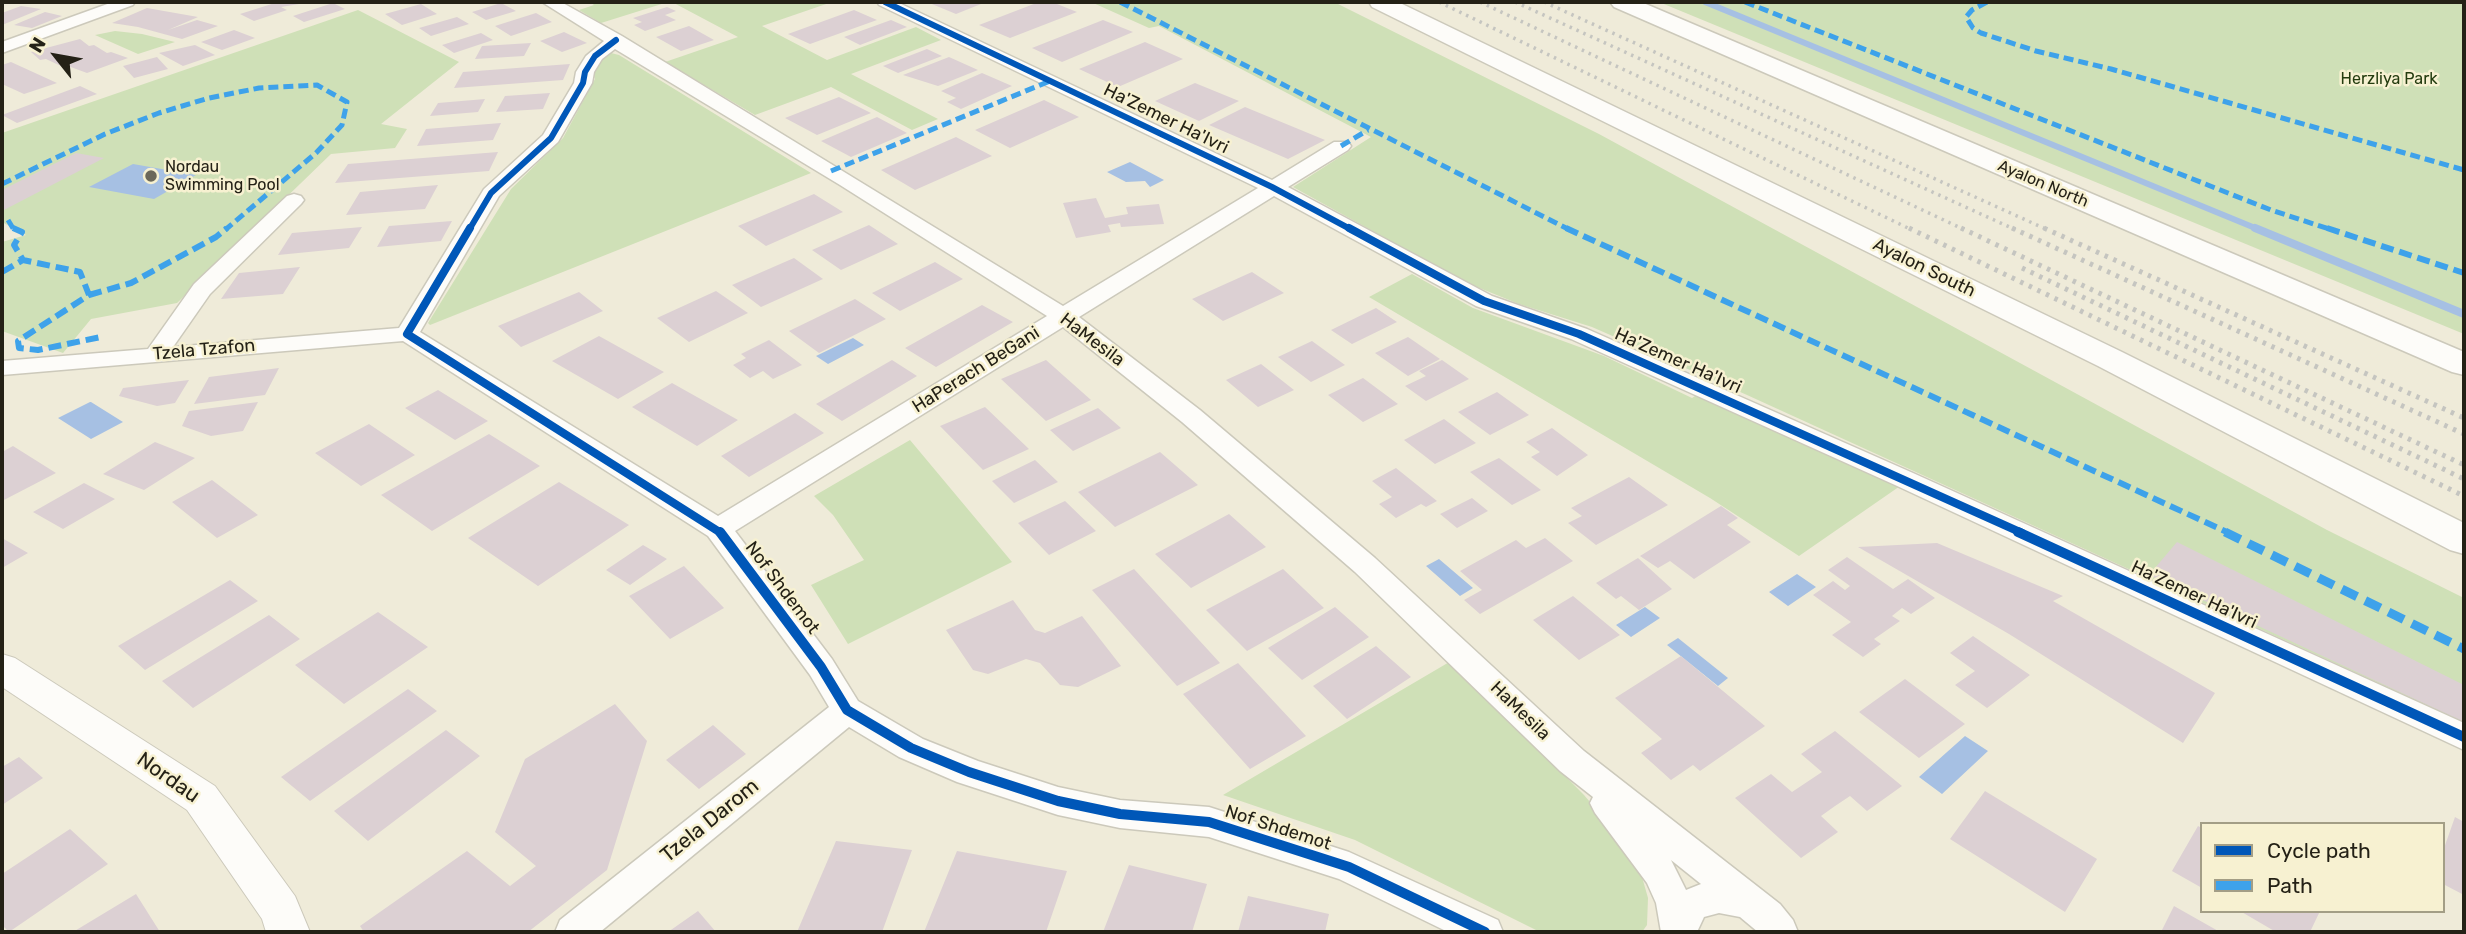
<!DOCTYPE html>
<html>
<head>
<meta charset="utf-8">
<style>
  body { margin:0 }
  #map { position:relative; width:2466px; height:934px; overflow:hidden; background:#efebd9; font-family:Rubik,sans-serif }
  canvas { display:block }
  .frame { position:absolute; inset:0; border:4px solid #242116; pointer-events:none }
  .legend { position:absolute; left:2200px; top:822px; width:245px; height:91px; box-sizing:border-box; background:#f7f1d1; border:2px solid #a39e86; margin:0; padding:9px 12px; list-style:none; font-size:21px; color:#242116 }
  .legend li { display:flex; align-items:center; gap:14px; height:35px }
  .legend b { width:35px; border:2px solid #a39e86 }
  .north { position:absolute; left:21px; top:21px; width:70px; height:70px; -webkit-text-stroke:5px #f7f1d1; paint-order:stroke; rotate:301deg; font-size:19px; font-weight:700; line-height:28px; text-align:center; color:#242116 }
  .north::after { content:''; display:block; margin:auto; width:24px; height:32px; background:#242116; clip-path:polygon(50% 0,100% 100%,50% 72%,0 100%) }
</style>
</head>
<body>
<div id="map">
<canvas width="2466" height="934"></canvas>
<div class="frame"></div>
<ul class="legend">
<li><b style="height:9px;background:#0057b8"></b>Cycle path</li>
<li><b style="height:9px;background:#3ea2ea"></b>Path</li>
</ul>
<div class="north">N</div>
</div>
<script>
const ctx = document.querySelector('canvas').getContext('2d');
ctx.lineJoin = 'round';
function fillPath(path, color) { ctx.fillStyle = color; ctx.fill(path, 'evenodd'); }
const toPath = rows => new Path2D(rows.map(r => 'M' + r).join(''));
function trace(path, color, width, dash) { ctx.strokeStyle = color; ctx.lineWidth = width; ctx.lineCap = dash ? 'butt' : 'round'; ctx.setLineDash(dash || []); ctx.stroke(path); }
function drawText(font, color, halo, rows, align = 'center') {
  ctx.font = font + ' Rubik,sans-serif'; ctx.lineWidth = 5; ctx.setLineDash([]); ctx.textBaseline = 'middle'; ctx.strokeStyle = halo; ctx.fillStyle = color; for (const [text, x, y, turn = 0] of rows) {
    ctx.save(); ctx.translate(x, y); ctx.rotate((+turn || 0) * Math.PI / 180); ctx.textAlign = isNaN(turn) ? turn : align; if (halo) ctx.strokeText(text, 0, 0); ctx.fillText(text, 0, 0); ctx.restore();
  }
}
fillPath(toPath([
  [590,2,668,2,601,23,579,10,594,5],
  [672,2,832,2,762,26,827,60,916,27,941,40,851,74,938,119,912,130,831,87,755,115,665,62,738,37],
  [1091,2,1334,2,1599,134,2327,530,2464,598,2464,722,1747,395,1592,327,1519,304,1467,283,1293,187,1371,137,1159,26,1149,28],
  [1659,2,2464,2,2464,334],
  [358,10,459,62,381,124,407,129,395,148,331,154,177,303,91,319,63,353,2,331,2,242,26,235,2,222,2,133],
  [115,31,142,34,175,42,138,54,95,35],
  [611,53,619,55,811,173,430,325,428,323,511,189,563,138,595,79,592,70,604,55],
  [1412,274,1473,308,1604,356,1692,398,1701,392,1903,484,1799,556,1710,498,1369,297],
  [910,440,1012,562,848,644,811,585,864,560,833,515,814,496],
  [1451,661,1584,795,1636,856,1648,898,1647,925,1642,932,1540,932,1355,840,1223,795]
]), '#cfe0b7');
fillPath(toPath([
  [1130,162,1164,180,1150,187,1145,181,1126,182,1107,172],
  [133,164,196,175,154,199,89,187],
  [853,338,864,345,828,364,816,356],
  [90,402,91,402,123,422,91,439,58,418],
  [1439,559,1473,588,1460,596,1426,566],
  [1797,574,1816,587,1788,606,1769,592],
  [1645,607,1660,618,1631,637,1616,625],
  [1678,638,1728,678,1718,686,1667,645],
  [1965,736,1988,751,1942,794,1919,777]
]), '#a6c0e3');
trace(toPath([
  [1705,2,2260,230]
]), '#a6c0e3', 6);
trace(toPath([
  [2255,228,2464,314]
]), '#a6c0e3', 8);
fillPath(toPath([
  [278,2,311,2,281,7,287,10,254,21,240,14],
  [927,2,986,2,956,14],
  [1039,2,1052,2,1077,12,1010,38,979,25],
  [333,3,345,9,304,22,293,16],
  [501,3,516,11,486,20,472,12],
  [421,4,437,14,402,25,385,14],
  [21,6,41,9,2,25,2,13],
  [667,7,676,11,665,15,676,20,645,31,634,25,642,22,633,18],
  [147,8,198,17,168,30,197,20,218,26,182,39,138,27,112,23],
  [854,10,877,20,810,44,788,34],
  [45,12,62,16,32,28,14,25],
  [536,13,552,22,511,36,495,26],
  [457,17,469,24,431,36,419,28],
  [891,20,907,27,860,45,844,37],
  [1103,20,1133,32,1062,62,1032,48],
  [689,26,714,40,681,51,656,37],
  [234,30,255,38,222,50,201,42],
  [564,32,587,43,562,52,540,41],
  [481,33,493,40,454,53,442,45],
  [80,39,89,46,94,45,107,53,111,52,128,58,87,73,68,66,63,67,46,59,40,60,31,52],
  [1145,42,1183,59,1118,87,1079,69],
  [531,43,524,56,475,59,482,46],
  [195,45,215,55,183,66,159,53],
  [927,49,942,56,898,73,883,66],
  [157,57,168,69,134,78,123,66],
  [949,57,978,70,938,86,903,75],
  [11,62,57,83,24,94,2,84,2,65],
  [570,64,563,80,454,88,463,72],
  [982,73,1012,86,961,109,947,102,956,98,941,91],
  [1195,83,1239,101,1199,121,1155,101],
  [80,86,97,94,17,123,2,115],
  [550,93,543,109,496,112,505,96],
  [839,97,871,113,817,135,785,118],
  [485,99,478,112,430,116,438,103],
  [1044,100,1079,117,1010,148,975,130],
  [1245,107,1325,140,1288,159,1209,125],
  [877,117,907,133,851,157,821,141],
  [501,123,493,140,417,146,426,129],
  [956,137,992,156,915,190,881,170],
  [498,152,489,171,335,183,348,164],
  [76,153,104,158,2,211,2,190],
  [438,185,425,209,346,215,360,192],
  [814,194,843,212,766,246,738,226],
  [1096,198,1105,218,1128,214,1126,207,1159,204,1164,224,1121,227,1120,223,1108,225,1111,232,1076,238,1063,203],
  [452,221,441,241,377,247,389,226],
  [869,225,898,244,841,270,812,250],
  [362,227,349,248,278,255,292,233],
  [794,258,823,279,761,307,732,285],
  [935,262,963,279,900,311,872,293],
  [300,267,283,294,221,299,239,273],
  [1252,272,1284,293,1223,321,1192,299],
  [716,291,748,313,689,342,657,318],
  [579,292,603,311,521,347,498,326],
  [855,299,886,319,819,353,789,331],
  [982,305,1013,322,936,367,905,348],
  [1376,308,1397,322,1352,344,1331,330],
  [599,336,664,372,618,399,552,361],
  [1408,337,1440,359,1408,376,1375,353],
  [769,340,802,365,773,379,763,371,750,378,733,365,746,358,741,354],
  [1312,341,1345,365,1311,382,1278,357],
  [892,360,917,376,842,421,816,404],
  [1046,360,1091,400,1046,421,1001,379],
  [1442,360,1469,379,1426,401,1405,386,1426,376,1419,371],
  [1261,364,1294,390,1258,407,1226,380],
  [279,368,265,395,194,404,209,377],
  [1363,378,1398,404,1363,422,1328,395],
  [189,380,175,403,157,406,119,396,123,388],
  [672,383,738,420,697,446,632,407],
  [438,390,488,421,455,440,405,408],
  [1497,392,1529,415,1490,435,1458,412],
  [258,402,243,431,211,436,182,426,189,411],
  [985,407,1029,449,983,470,940,426],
  [1098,408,1121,428,1073,451,1050,430],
  [795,413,824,433,749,477,721,456],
  [1444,419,1476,443,1435,464,1404,440],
  [369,424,415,455,361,486,315,453],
  [1552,428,1588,455,1557,476,1531,457,1540,452,1526,442],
  [489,434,540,466,432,531,381,495],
  [155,442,195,458,144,490,103,474],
  [13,446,56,473,2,501,2,452],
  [1160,452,1198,485,1115,527,1078,492],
  [1499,458,1541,490,1512,505,1470,472],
  [1035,460,1058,482,1014,503,992,481],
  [1396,468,1437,501,1426,507,1421,504,1396,518,1379,504,1392,497,1372,481],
  [1629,477,1668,505,1596,545,1568,523,1582,516,1571,508],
  [212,480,258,515,217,538,172,502],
  [559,482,629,525,538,586,468,538],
  [84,483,115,499,63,529,33,512],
  [1472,498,1488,511,1457,528,1440,514],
  [1065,501,1096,531,1049,555,1018,523],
  [1721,506,1738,518,1727,525,1751,542,1694,579,1670,561,1658,568,1640,556],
  [1229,514,1266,547,1191,588,1155,554],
  [2,538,28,553,2,568],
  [1545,538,1573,561,1480,614,1464,600,1482,590,1460,571,1516,540,1526,548],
  [2177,542,2464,685,2464,722,2149,575],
  [1937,543,2063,596,2053,601,2215,693,2183,743,2009,634,1858,547],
  [643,545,667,559,630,585,606,570],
  [1847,557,1893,589,1908,579,1935,598,1911,614,1902,608,1892,616,1900,621,1874,639,1881,644,1863,657,1832,635,1851,622,1813,595,1833,581,1845,590,1850,586,1828,570],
  [1638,558,1672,589,1639,610,1621,596,1616,599,1596,583],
  [684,566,724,608,670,639,629,596],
  [1134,569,1220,663,1177,686,1092,590],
  [1283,569,1324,608,1247,651,1206,610],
  [230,580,258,601,145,670,118,646],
  [1573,596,1620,635,1579,660,1533,620],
  [1013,600,1035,630,1045,633,1082,616,1121,666,1078,687,1060,685,1040,663,1026,659,988,674,973,670,946,630],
  [1335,607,1369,637,1302,680,1268,648],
  [378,612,428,647,344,704,295,665],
  [269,615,300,639,193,708,162,681],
  [1973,636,2030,675,1987,708,1955,685,1975,671,1950,653],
  [1376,646,1411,677,1347,719,1313,686],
  [1681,656,1765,726,1700,771,1693,765,1671,780,1641,753,1662,739,1615,698],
  [1238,663,1306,736,1250,769,1183,694],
  [1905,679,1965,724,1919,758,1859,712],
  [408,689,437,711,310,801,281,777],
  [615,704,647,741,607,870,528,932,364,932,360,926,467,851,510,886,536,866,495,832,525,759],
  [713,725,746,754,699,789,666,760],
  [446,730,480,756,368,841,334,811],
  [1835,731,1902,786,1867,811,1850,796,1835,806,1821,816,1838,832,1801,858,1735,798,1771,774,1792,792,1822,772,1801,754],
  [19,757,43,778,2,805,2,767],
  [1985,791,2097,859,2065,912,1950,839],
  [2455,817,2464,822,2464,895,2443,884,2443,851],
  [2198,826,2202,828,2202,888,2172,871],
  [70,829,108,864,9,932,2,925,2,874],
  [836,841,912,850,882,932,797,932],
  [957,851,1067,871,1046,932,924,932],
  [1129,865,1207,884,1192,932,1103,932],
  [136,894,160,932,73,932],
  [1248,896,1329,914,1325,932,1238,932],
  [2174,906,2220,932,2161,932],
  [698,911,716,932,668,932],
  [2240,911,2320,911,2310,932,2276,932]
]), '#dcd0d3');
const minor = toPath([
  [113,2,135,2,133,5,2,53,2,42,113,2],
  [542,2,561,2,622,36,1063,306,1258,188,879,5,877,2,897,2,1272,180,1334,142,1348,142,1351,146,1348,150,1288,187,1492,296,1587,329,1913,473,2464,723,2464,750,1895,485,1571,339,1476,306,1274,196,1079,317,1200,410,1375,558,1584,751,1780,904,1793,920,1798,932,1758,932,1740,917,1719,913,1704,917,1697,932,1661,932,1656,903,1647,883,1595,813,1590,803,1593,797,1560,771,1355,572,1182,422,1063,327,735,531,832,659,858,701,923,739,978,761,1058,787,1120,800,1209,807,1349,852,1498,920,1503,932,1448,932,1339,879,1209,837,1120,828,1058,815,957,782,899,757,849,727,600,932,555,932,560,920,829,707,810,675,708,536,403,341,2,375,2,361,148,349,194,284,287,196,294,194,301,196,304,200,301,204,210,294,173,347,399,328,484,189,543,135,574,83,576,72,586,56,604,41,542,2],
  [615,49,840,185,1047,316,718,516,420,332,499,196,558,142,592,83,594,72,602,59,615,49],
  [1671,860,1701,884,1686,890,1671,860]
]);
const tertiary = toPath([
  [2,654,15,658,215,786,295,896,310,932,266,932,262,919,187,810,2,687,2,654]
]);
const motorway = toPath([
  [1369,2,1398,2,2122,352,2464,523,2464,554,2450,550,2098,366,1372,7,1369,2],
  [1610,2,1641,2,2464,352,2464,375,2452,372,1614,7,1610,2]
]);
trace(minor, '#ccc9bb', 3);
trace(tertiary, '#ccc9bb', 2);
trace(motorway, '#ccc9bb', 3);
fillPath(minor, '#fdfcf9');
fillPath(tertiary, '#fdfcf9');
fillPath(motorway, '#fdfcf9');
trace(toPath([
  [1439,2,1912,230],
  [1480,2,1965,230],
  [1515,2,2016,230],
  [1544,2,2048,230]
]), '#c5c5c0', 3.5, [2.5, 5]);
trace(toPath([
  [1909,228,2464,496],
  [1961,228,2464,465],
  [2012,228,2464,434],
  [2044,228,2464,418],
  [2022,268,2464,479]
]), '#c5c5c0', 5, [3.5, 6]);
trace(toPath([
  [1120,2,1570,230],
  [1745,2,2271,210,2332,230],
  [1987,2,1972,10,1966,17,1973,28,1981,33,2036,51,2111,69,2464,170],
  [1341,146,1368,130],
  [831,171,1050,81],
  [2,184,105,134,159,113,209,98,259,88,317,85,347,102,342,125,316,153,225,230],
  [8,220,14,230]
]), '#3ea2ea', 5, [10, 5]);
trace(toPath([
  [13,228,22,232,14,245,23,260,80,272,89,295,18,341,19,348,38,350,101,337],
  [1566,228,2229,533],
  [2327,228,2464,273],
  [2,272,23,260],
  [89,295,131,283,216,237,227,228]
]), '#3ea2ea', 6, [13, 6]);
trace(toPath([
  [2225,532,2464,649]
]), '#3ea2ea', 9, [17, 9]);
trace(toPath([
  [885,2,1272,187,1352,230],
  [469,230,491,193,551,138,583,83,585,72,595,56,616,40]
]), '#0057b8', 6);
trace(toPath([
  [470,228,407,334,721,533],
  [1349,228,1484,301,1579,334,2022,533]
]), '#0057b8', 8);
trace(toPath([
  [720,532,821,667,847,710,911,748,969,772,1058,801,1120,814,1209,822,1349,867,1485,932],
  [2018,532,2464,737]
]), '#0057b8', 10);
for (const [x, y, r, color] of [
  [151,176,7,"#6b685a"]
]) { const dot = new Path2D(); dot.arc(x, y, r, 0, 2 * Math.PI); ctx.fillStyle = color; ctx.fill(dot); trace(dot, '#f7f1d1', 2.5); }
drawText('16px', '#243c0f', '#f7f1d1', [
  ["Herzliya Park",2389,79]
]);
drawText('16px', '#242116', '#f7f1d1', [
  ["Nordau",165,167],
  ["Swimming Pool",165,185]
], 'left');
drawText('16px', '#242116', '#f7f1d1', [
  ["Ayalon North",2043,184,23]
]);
drawText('18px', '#242116', '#f7f1d1', [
  ["Ha'Zemer Ha'Ivri",1166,119,26],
  ["Ayalon South",1924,268,26],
  ["HaMesila",1092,340,37],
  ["Tzela Tzafon",204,350,-5],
  ["Ha'Zemer Ha'Ivri",1678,361,24],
  ["HaPerach BeGani",976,370,-32],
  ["Nof Shdemot",782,588,53],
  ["Ha'Zemer Ha'Ivri",2194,595,25],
  ["HaMesila",1520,711,44],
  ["Nof Shdemot",1278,828,18]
]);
drawText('21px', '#242116', '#f7f1d1', [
  ["Nordau",168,778,35],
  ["Tzela Darom",710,821,-39]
]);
</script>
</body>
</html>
